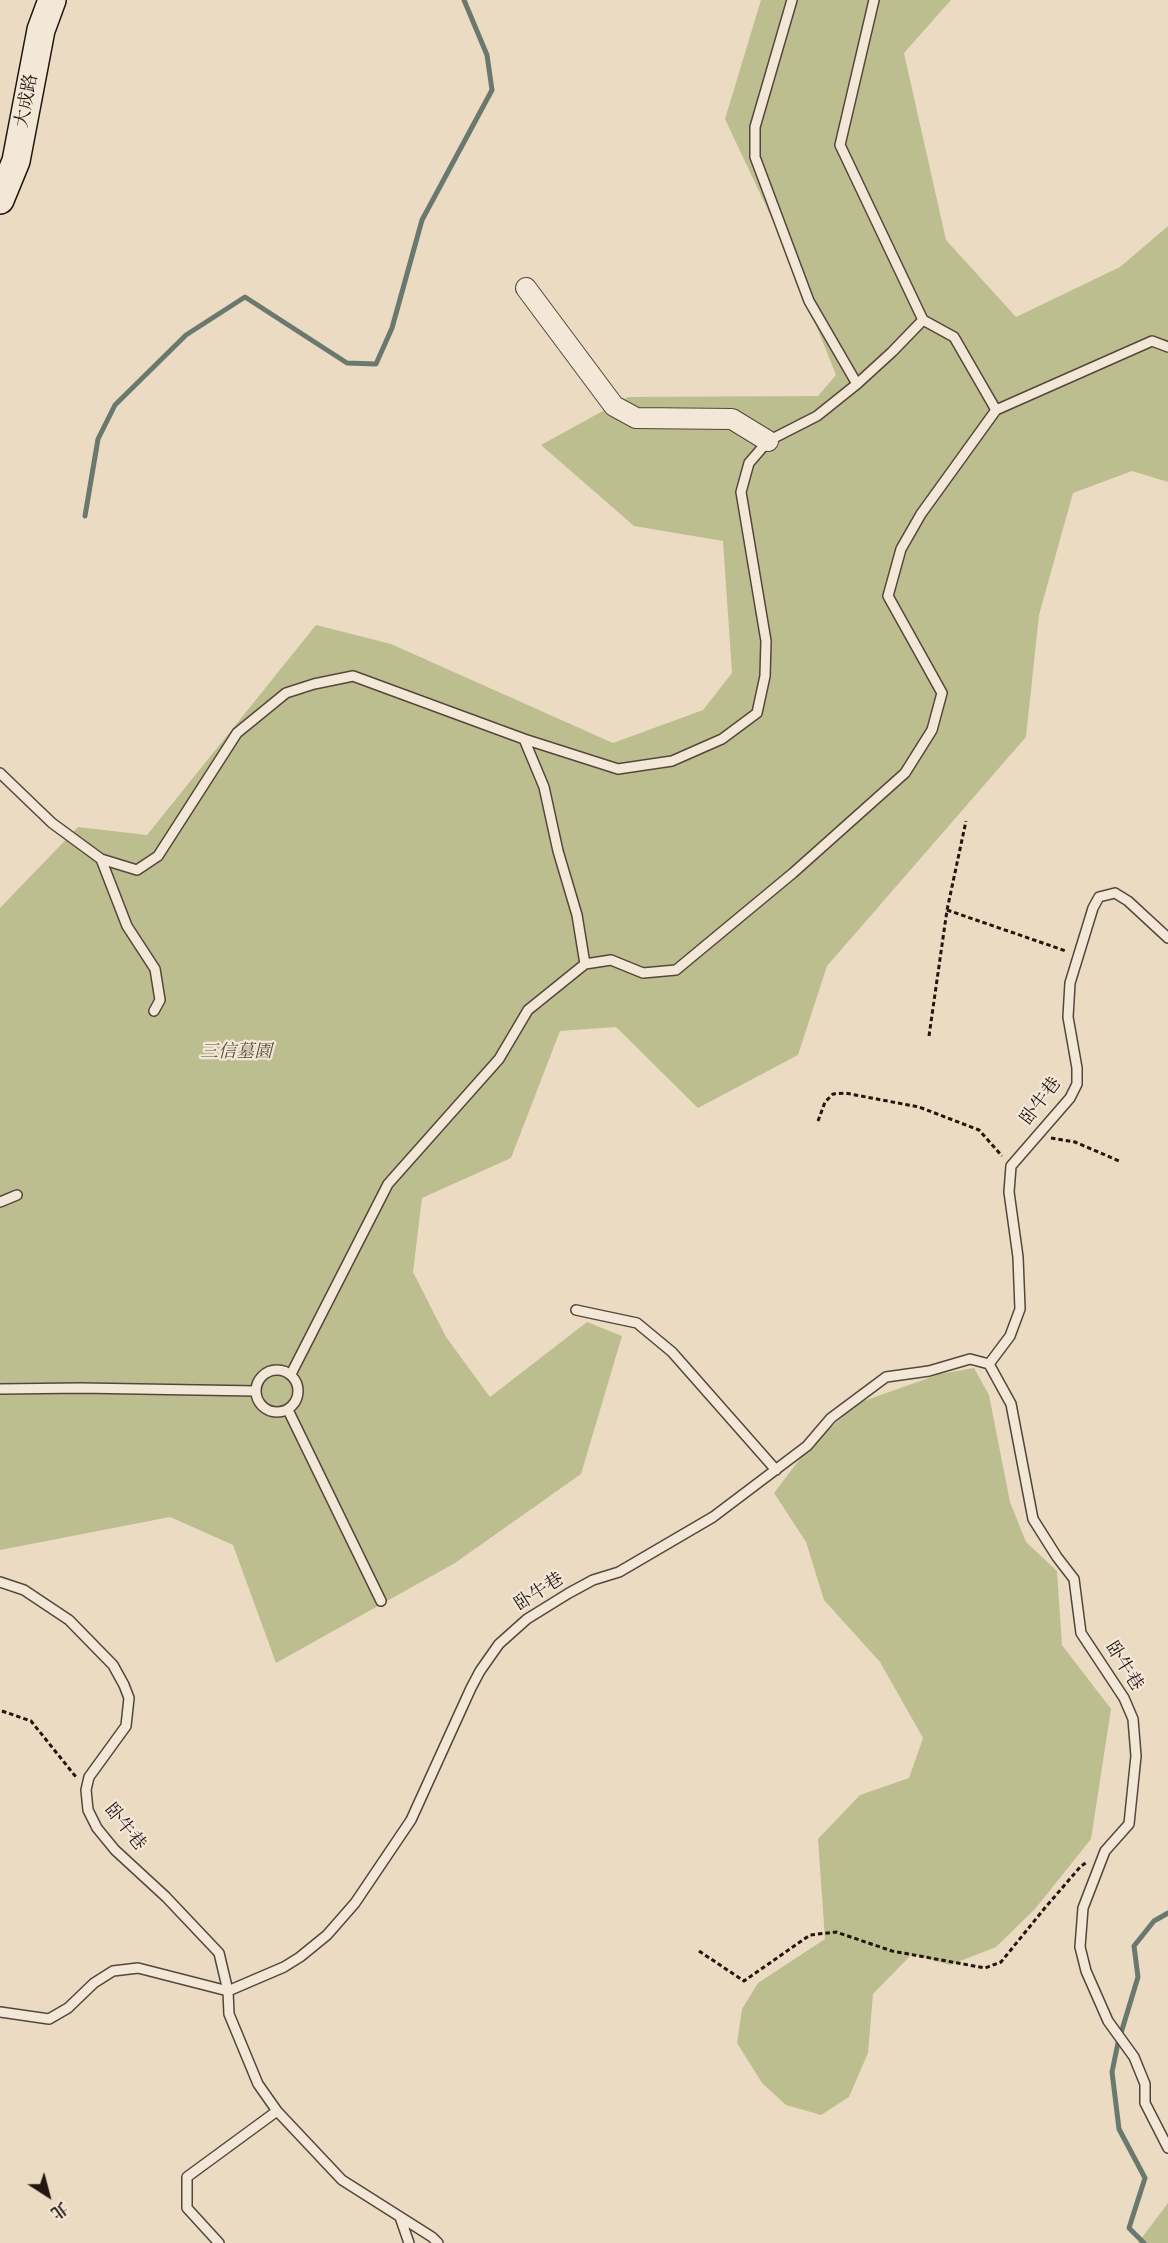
<!DOCTYPE html>
<html>
<head>
<meta charset="utf-8">
<style>
  body { margin:0 }
  #map { position:relative; width:1168px; height:2243px; overflow:hidden; background:#ecdbc3; font-family:"IM FELL English","Noto Serif TC",serif }
  canvas { display:block }
  .north { position:absolute; left:18px; top:2165px; width:60px; height:60px; -webkit-text-stroke:4px #f3e8d8; paint-order:stroke; rotate:144deg; font-size:16px; font-weight:700; line-height:24px; text-align:center; color:#23150f }
  .north::after { content:''; display:block; margin:auto; width:21px; height:27px; background:#23150f; clip-path:polygon(50% 0,100% 100%,50% 72%,0 100%) }
</style>
</head>
<body>
<div id="map">
<canvas width="1168" height="2243"></canvas>
<div class="north">北</div>
</div>
<script>
const ctx = document.querySelector('canvas').getContext('2d');
ctx.lineJoin = 'round';
function fillPath(path, color) { ctx.fillStyle = color; ctx.fill(path, 'evenodd'); }
const toPath = rows => new Path2D(rows.map(r => 'M' + r).join(''));
function trace(path, color, width, dash) { ctx.strokeStyle = color; ctx.lineWidth = width; ctx.lineCap = dash ? 'butt' : 'round'; ctx.setLineDash(dash || []); ctx.stroke(path); }
function drawText(font, color, halo, rows, align = 'center') {
  ctx.font = font + ' "IM FELL English","Noto Serif TC",serif'; ctx.lineWidth = 4.5; ctx.setLineDash([]); ctx.textBaseline = 'middle'; ctx.strokeStyle = halo; ctx.fillStyle = color; for (const [text, x, y, turn = 0] of rows) {
    ctx.save(); ctx.translate(x, y); ctx.rotate((+turn || 0) * Math.PI / 180); ctx.textAlign = isNaN(turn) ? turn : align; if (halo) ctx.strokeText(text, 0, 0); ctx.fillText(text, 0, 0); ctx.restore();
  }
}
fillPath(toPath([
  [761,0,951,0,904,53,946,240,1016,317,1120,267,1168,226,1168,482,1132,471,1073,493,1039,615,1026,737,827,966,798,1055,698,1108,616,1027,560,1031,511,1158,422,1198,413,1272,446,1337,490,1397,587,1322,622,1336,581,1474,455,1563,276,1663,233,1545,170,1517,0,1550,0,908,78,827,147,835,316,625,391,644,613,743,703,710,732,673,723,541,634,526,541,445,628,397,818,396,836,375,781,238,725,119],
  [974,1368,989,1395,1010,1502,1026,1542,1057,1571,1062,1645,1111,1709,1091,1839,1035,1909,996,1947,950,1965,912,1954,873,1994,868,2053,849,2097,821,2115,786,2105,762,2083,737,2043,742,2009,758,1983,825,1939,818,1839,860,1795,909,1778,923,1738,880,1662,824,1600,806,1542,774,1493,809,1447,858,1403,940,1374],
  [1168,2203,1168,2243,1138,2243]
]), '#bdbe90');
trace(toPath([
  [85,516,98,439,115,405,186,335,245,297,347,363,376,364,392,328,422,220,492,90,487,55,464,0],
  [1144,2243,1129,2228,1145,2178,1119,2129,1112,2072,1118,2043,1138,1977,1134,1946,1154,1921,1168,1913]
]), '#6a796f', 5);
const lane = toPath([
  [792,0,755,127,755,157,809,301,857,384],
  [874,0,840,145,923,320],
  [524,739,618,769,672,761,722,739,757,713,765,676,766,641,741,492,749,463,768,441,817,416,857,384,892,352,923,320,954,337,996,410],
  [0,773,52,823,101,859,127,926,155,969,160,1000,154,1011],
  [101,859,137,870,158,856,237,733,286,693,314,684,353,676,524,739,544,787,558,851,577,915,585,964],
  [0,1202,17,1195],
  [576,1310,637,1323,672,1352,776,1470],
  [989,1364,1010,1336,1020,1309,1018,1257,1009,1192,1011,1166,1070,1098,1077,1084,1077,1068,1068,1017,1070,983,1093,908,1099,897,1115,893,1128,901,1168,938],
  '256 1391a21 21 0 1 1 42 0a21 21 0 1 1-42 0Z',
  [291,1374,388,1184,499,1059,528,1010,585,964,611,960,643,973,676,970,793,873,905,773,932,730,942,693,888,596,901,549,921,514,996,410,1152,341,1168,347],
  [0,1389,81,1388,256,1391],
  [288,1410,381,1601],
  [0,1582,24,1590,69,1620,113,1665,124,1685,129,1698,126,1726,89,1777,86,1790,88,1810,97,1828,115,1850,166,1897,219,1953,228,1991,229,2014,258,2084,277,2111,342,2180,432,2237,438,2243],
  [0,2012,49,2019,68,2008,94,1983,113,1971,138,1968,228,1991,284,1967,300,1957,327,1935,355,1903,411,1820,471,1688,480,1671,499,1644,527,1619,569,1593,593,1580,619,1572,713,1517,807,1446,831,1418,886,1377,929,1371,970,1359,989,1364,1011,1404,1033,1519,1057,1557,1074,1579,1081,1633,1124,1698,1133,1719,1136,1756,1129,1824,1105,1851,1083,1908,1080,1947,1086,1971,1108,2021,1134,2057,1145,2084,1145,2103,1168,2148],
  [400,2217,409,2243],
  [219,2243,187,2208,187,2177,277,2111]
]);
const street = toPath([
  [526,288,614,406,636,418,732,419,768,441]
]);
const secondary = toPath([
  [0,200,16,161,41,30,52,0]
]);
trace(lane, '#55463c', 12);
trace(street, '#55463c', 22);
trace(secondary, '#23150f', 30);
trace(toPath([
  [947,910,1066,951],
  [929,1036,947,910,966,821],
  [818,1121,825,1102,833,1094,845,1093,919,1107,979,1130,1002,1156],
  [1051,1138,1075,1142,1119,1161],
  [2,1711,31,1721,76,1777],
  [699,1951,744,1981,810,1935,836,1932,892,1951,985,1968,1001,1962,1044,1909,1081,1866,1087,1862]
]), '#23150f', 3, [4.5, 3]);
trace(lane, '#f3e8d8', 9);
trace(street, '#f3e8d8', 20);
trace(secondary, '#f3e8d8', 27);
drawText('18px', '#23150f', '#f3e8d8', [
  ["大成路",28,101,-79],
  ["卧牛巷",1042,1102,-53],
  ["卧牛巷",540,1593,-33],
  ["卧牛巷",1123,1667,58],
  ["卧牛巷",124,1828,51]
]);
drawText('italic 18px', '#59503c', '#f3e8d8', [
  ["三信墓園",236,1053]
]);
</script>
</body>
</html>
